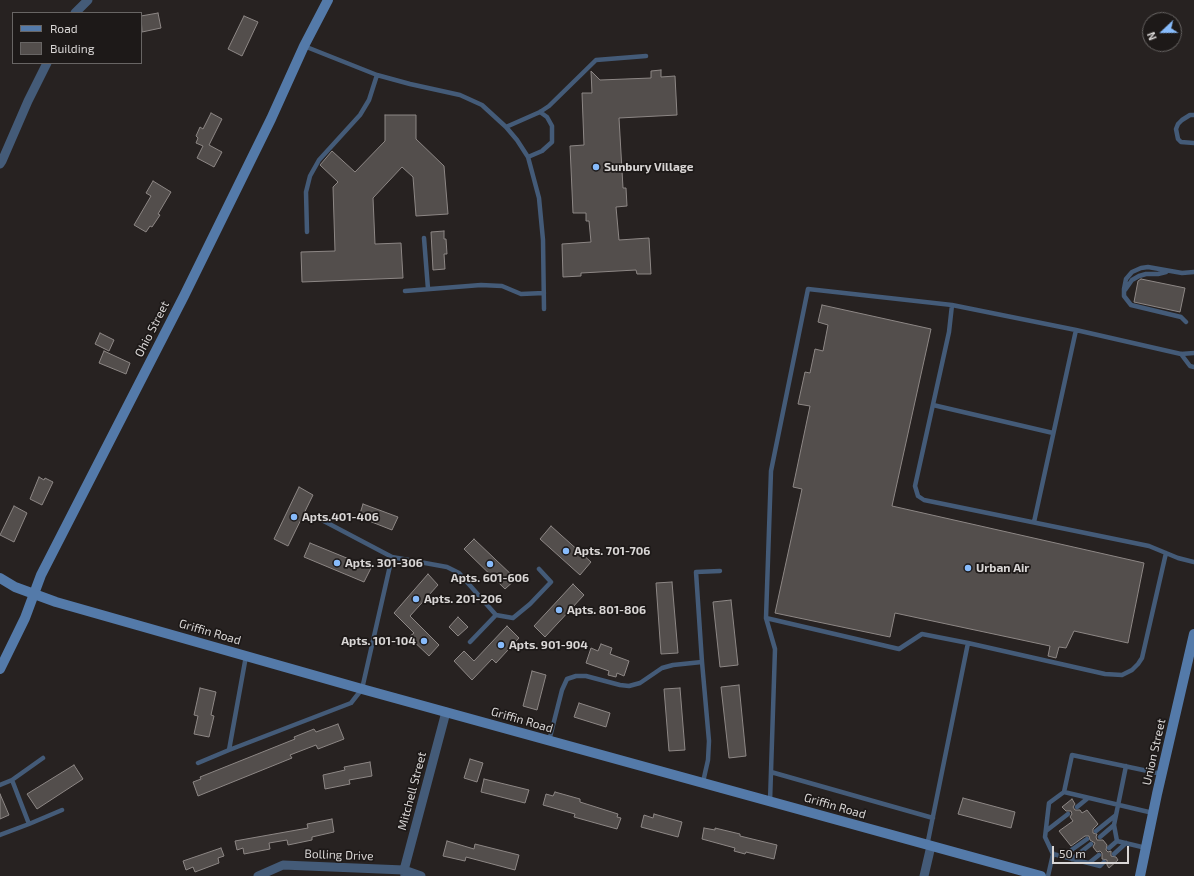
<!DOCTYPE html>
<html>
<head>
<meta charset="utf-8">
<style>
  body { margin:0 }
  #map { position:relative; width:1194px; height:876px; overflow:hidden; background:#272221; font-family:"Exo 2",sans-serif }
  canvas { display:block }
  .legend { position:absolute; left:12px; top:12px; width:130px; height:52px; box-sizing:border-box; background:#1d1918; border:1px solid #686564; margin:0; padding:5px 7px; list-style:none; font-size:12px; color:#d9d6d5 }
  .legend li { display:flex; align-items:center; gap:8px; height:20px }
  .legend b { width:20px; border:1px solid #686564 }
  .north { position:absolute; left:1142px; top:12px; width:40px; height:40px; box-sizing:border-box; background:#1d1918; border:1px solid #686564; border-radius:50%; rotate:248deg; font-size:11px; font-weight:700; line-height:16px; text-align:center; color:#d9d6d5 }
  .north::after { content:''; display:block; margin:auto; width:14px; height:18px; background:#87bbfb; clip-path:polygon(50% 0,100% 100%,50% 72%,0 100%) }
  .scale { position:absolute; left:1052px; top:846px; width:77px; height:18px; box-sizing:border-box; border:2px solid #d9d6d5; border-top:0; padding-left:5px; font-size:12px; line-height:14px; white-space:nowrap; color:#d9d6d5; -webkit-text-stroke:3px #1d1918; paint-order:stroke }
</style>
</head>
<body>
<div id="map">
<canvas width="1194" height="876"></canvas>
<ul class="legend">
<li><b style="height:5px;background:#547aa9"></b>Road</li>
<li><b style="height:11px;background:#534e4c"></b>Building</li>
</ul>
<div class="north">N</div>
<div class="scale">50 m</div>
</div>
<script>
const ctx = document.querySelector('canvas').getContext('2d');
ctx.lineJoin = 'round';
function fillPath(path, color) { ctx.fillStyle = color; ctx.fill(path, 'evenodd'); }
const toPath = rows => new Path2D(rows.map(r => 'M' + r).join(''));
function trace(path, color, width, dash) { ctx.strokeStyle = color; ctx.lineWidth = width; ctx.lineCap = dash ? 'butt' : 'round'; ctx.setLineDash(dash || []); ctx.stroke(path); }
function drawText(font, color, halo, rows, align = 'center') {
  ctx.font = font + ' "Exo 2",sans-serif'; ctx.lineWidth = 3.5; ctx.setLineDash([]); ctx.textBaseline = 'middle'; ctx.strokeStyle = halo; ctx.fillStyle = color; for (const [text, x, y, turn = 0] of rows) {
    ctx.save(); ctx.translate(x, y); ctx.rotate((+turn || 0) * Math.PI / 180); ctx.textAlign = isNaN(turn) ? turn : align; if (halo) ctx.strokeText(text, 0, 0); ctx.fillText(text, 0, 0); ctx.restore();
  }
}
const building = toPath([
  [158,13,161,28,142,32,141,16,158,13],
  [244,16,258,22,242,56,228,49,244,16],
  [661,70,661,77,675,76,677,115,619,118,623,188,626,188,627,206,616,207,619,240,649,238,651,274,637,274,636,270,581,273,581,276,563,277,562,244,591,242,589,221,586,221,586,213,573,213,570,146,584,145,582,93,592,93,591,71,600,80,651,78,651,71,661,70],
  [211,113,222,119,209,145,222,152,214,167,197,158,203,146,196,143,198,138,196,136,200,127,203,129,211,113],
  [385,115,416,115,416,139,444,166,448,214,416,216,413,177,402,167,373,198,375,244,401,243,403,278,302,282,301,252,335,251,333,187,338,182,320,165,332,151,355,172,385,141,385,115],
  [153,181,171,192,158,214,160,215,152,227,150,226,146,232,134,225,151,196,146,193,153,181],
  [444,231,444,239,446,239,447,254,444,254,445,269,433,270,431,232,444,231],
  [1141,279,1185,288,1180,312,1134,302,1138,281,1141,279],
  [822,305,931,329,892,506,1144,563,1128,643,1074,631,1066,648,1059,647,1056,658,1048,656,1050,646,895,613,890,637,775,613,802,489,793,487,810,406,798,404,805,372,810,373,815,349,823,351,828,325,818,322,822,305],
  [100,333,114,340,109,351,95,344,100,333],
  [104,351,130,363,126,374,99,363,104,351],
  [39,477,44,480,45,478,53,482,42,505,30,499,39,477],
  [299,487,313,495,288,546,274,539,299,487],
  [363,504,398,517,392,530,359,517,363,504],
  [14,506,27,513,14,542,0,535,14,506],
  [551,526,591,562,580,575,540,539,551,526],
  [474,539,516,579,505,589,464,549,474,539],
  [310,543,371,568,364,582,304,557,310,543],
  [428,574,438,585,410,616,439,645,429,656,409,637,414,633,394,613,428,574],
  [672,582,678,653,661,654,656,583,672,582],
  [573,584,584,595,545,637,534,626,573,584],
  [731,600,738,665,720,667,713,602,731,600],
  [458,617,468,627,458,636,449,627,458,617],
  [507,626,519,638,496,663,492,659,472,680,454,661,464,651,474,661,507,626],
  [601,644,612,648,610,654,629,661,624,676,617,673,616,677,608,675,609,671,586,663,591,648,598,651,601,644],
  [532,671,546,675,537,710,523,706,532,671],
  [739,685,746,756,729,758,721,687,739,685],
  [200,688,216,692,211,715,214,716,209,737,194,734,198,716,194,715,200,688],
  [680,688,685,750,669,751,664,689,680,688],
  [579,703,610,713,606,727,574,717,579,703],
  [338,724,344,739,318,749,316,745,290,755,292,758,198,796,193,782,201,779,200,777,295,739,294,737,314,729,316,732,338,724],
  [470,759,483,763,477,782,464,778,470,759],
  [370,762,372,776,349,780,350,784,325,789,323,775,345,770,344,767,370,762],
  [74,765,83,779,37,809,27,794,74,765],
  [484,779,529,790,525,803,481,792,484,779],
  [555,792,580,799,580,802,618,814,617,817,621,818,617,829,574,817,575,814,543,805,546,794,553,796,555,792],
  [0,794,9,815,0,819,0,794],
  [963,798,1015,812,1011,828,958,814,963,798],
  [1072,799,1075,804,1073,807,1075,810,1080,810,1082,813,1087,810,1098,824,1093,829,1093,833,1097,834,1096,837,1097,840,1103,840,1107,845,1106,850,1108,852,1111,851,1111,856,1116,857,1118,860,1109,868,1107,865,1107,860,1102,859,1102,853,1100,851,1097,852,1093,847,1095,843,1090,840,1089,836,1085,836,1071,846,1059,831,1073,821,1070,817,1072,814,1071,811,1066,811,1062,807,1072,799],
  [654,814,682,822,678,837,641,827,644,815,653,818,654,814],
  [332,819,334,832,312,837,312,840,288,845,287,840,269,843,270,849,244,854,243,848,237,850,235,841,308,828,307,824,332,819],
  [704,828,715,830,715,828,740,834,740,836,777,845,774,859,746,852,745,854,734,851,735,848,702,839,704,828],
  [447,841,474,849,475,844,519,855,515,870,466,857,465,861,443,856,447,841],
  [221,848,224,856,218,858,219,863,195,872,193,867,186,870,183,861,221,848]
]);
fillPath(building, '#534e4c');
trace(building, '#8d8785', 1);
trace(toPath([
  [304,46,377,75,410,84,460,95,482,105,506,127,517,140,528,157,539,198,543,240,544,309],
  [1194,115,1190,115,1182,120,1178,124,1176,129,1178,139,1181,142,1194,143],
  [506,127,540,112,549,106,596,60,646,56],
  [528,157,542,151,552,142,552,126,547,117,540,112],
  [307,232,306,192,310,176,319,160,360,115,369,100,377,75],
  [424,238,428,289],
  [1125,290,1132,280,1139,276,1146,274,1158,274,1166,272],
  [405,291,481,285,502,286,521,294,544,293],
  [952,305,949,332,915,486,918,496,924,500,1149,546,1178,558,1194,562],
  [1186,322,1181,317,1131,305,1124,296,1124,289,1126,279,1132,272,1141,268,1148,267,1182,273,1194,272],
  [1181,354,1190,366,1194,367],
  [933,405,1053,433],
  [318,518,392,557,447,567,459,573,496,615,513,618,530,604,551,582,539,569],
  [1034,522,1076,330],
  [766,618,899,649,922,634,968,643,927,846],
  [470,642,496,615],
  [968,643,1105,674,1122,675,1132,670,1138,664,1142,658,1166,553],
  [246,656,229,750,351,703,362,689,392,557],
  [702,662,696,572,720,571],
  [549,741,562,690,567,679,576,676,586,676,620,685,629,686,640,683,662,668,673,665,702,662,709,741,708,760,703,782],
  [198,763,229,750],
  [1126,766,1114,825,1117,841,1146,848],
  [771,772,933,818],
  [12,780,29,824],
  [0,785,12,780,43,758],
  [1064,792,1153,813],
  [770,802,775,649,766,618,771,471,808,289,952,305,1076,330,1181,354,1194,353],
  [1077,807,1088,798],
  [1046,831,1068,814],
  [1096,831,1116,815],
  [0,835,29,824,62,810],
  [1100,837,1114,825],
  [1109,848,1117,841],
  [1053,854,1100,866,1104,862],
  [1114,854,1126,843],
  [1063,856,1087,839],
  [1072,859,1091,844],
  [1089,863,1099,855],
  [1048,876,1053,854,1045,837,1049,803,1064,792,1072,755,1162,774]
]), '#445b78', 4.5);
trace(toPath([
  [75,13,88,0],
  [0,164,2,161,28,101,47,63],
  [258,876,283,865,404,870,421,876],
  [405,876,404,870,446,712],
  [924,876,931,846]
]), '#445b78', 9);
trace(toPath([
  [0,578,15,587,56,602,362,689,1041,876],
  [0,669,25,618,41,575,184,296,271,119,304,46,328,0],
  [1140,876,1157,794,1194,634]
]), '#547aa9', 10);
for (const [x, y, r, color] of [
  [596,167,4,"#87bbfb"],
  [294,517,4,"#87bbfb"],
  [566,551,4,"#87bbfb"],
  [337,563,4,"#87bbfb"],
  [490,564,4,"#87bbfb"],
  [968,568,4,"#87bbfb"],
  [416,599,4,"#87bbfb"],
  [559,610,4,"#87bbfb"],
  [424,641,4,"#87bbfb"],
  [501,645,4,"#87bbfb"]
]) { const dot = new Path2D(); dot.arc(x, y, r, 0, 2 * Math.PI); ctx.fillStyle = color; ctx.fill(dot); trace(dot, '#1d1918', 1.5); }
drawText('bold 12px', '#d9d6d5', '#1d1918', [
  ["Sunbury Village",604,167],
  ["Apts.401-406",302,517],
  ["Apts. 701-706",574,551],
  ["Apts. 301-306",345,563],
  ["Urban Air",976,568],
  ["Apts. 601-606",490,578,"center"],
  ["Apts. 201-206",424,599],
  ["Apts. 801-806",567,610],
  ["Apts. 101-104",416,641,"right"],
  ["Apts. 901-904",509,645]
], 'left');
drawText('12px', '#d9d6d5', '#1d1918', [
  ["Ohio Street",152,329,-63],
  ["Griffin Road",210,632,16],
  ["Griffin Road",522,720,16],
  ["Union Street",1154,752,-77],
  ["Mitchell Street",412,791,-75],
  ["Griffin Road",835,806,16],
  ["Bolling Drive",339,855,2]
]);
</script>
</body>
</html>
